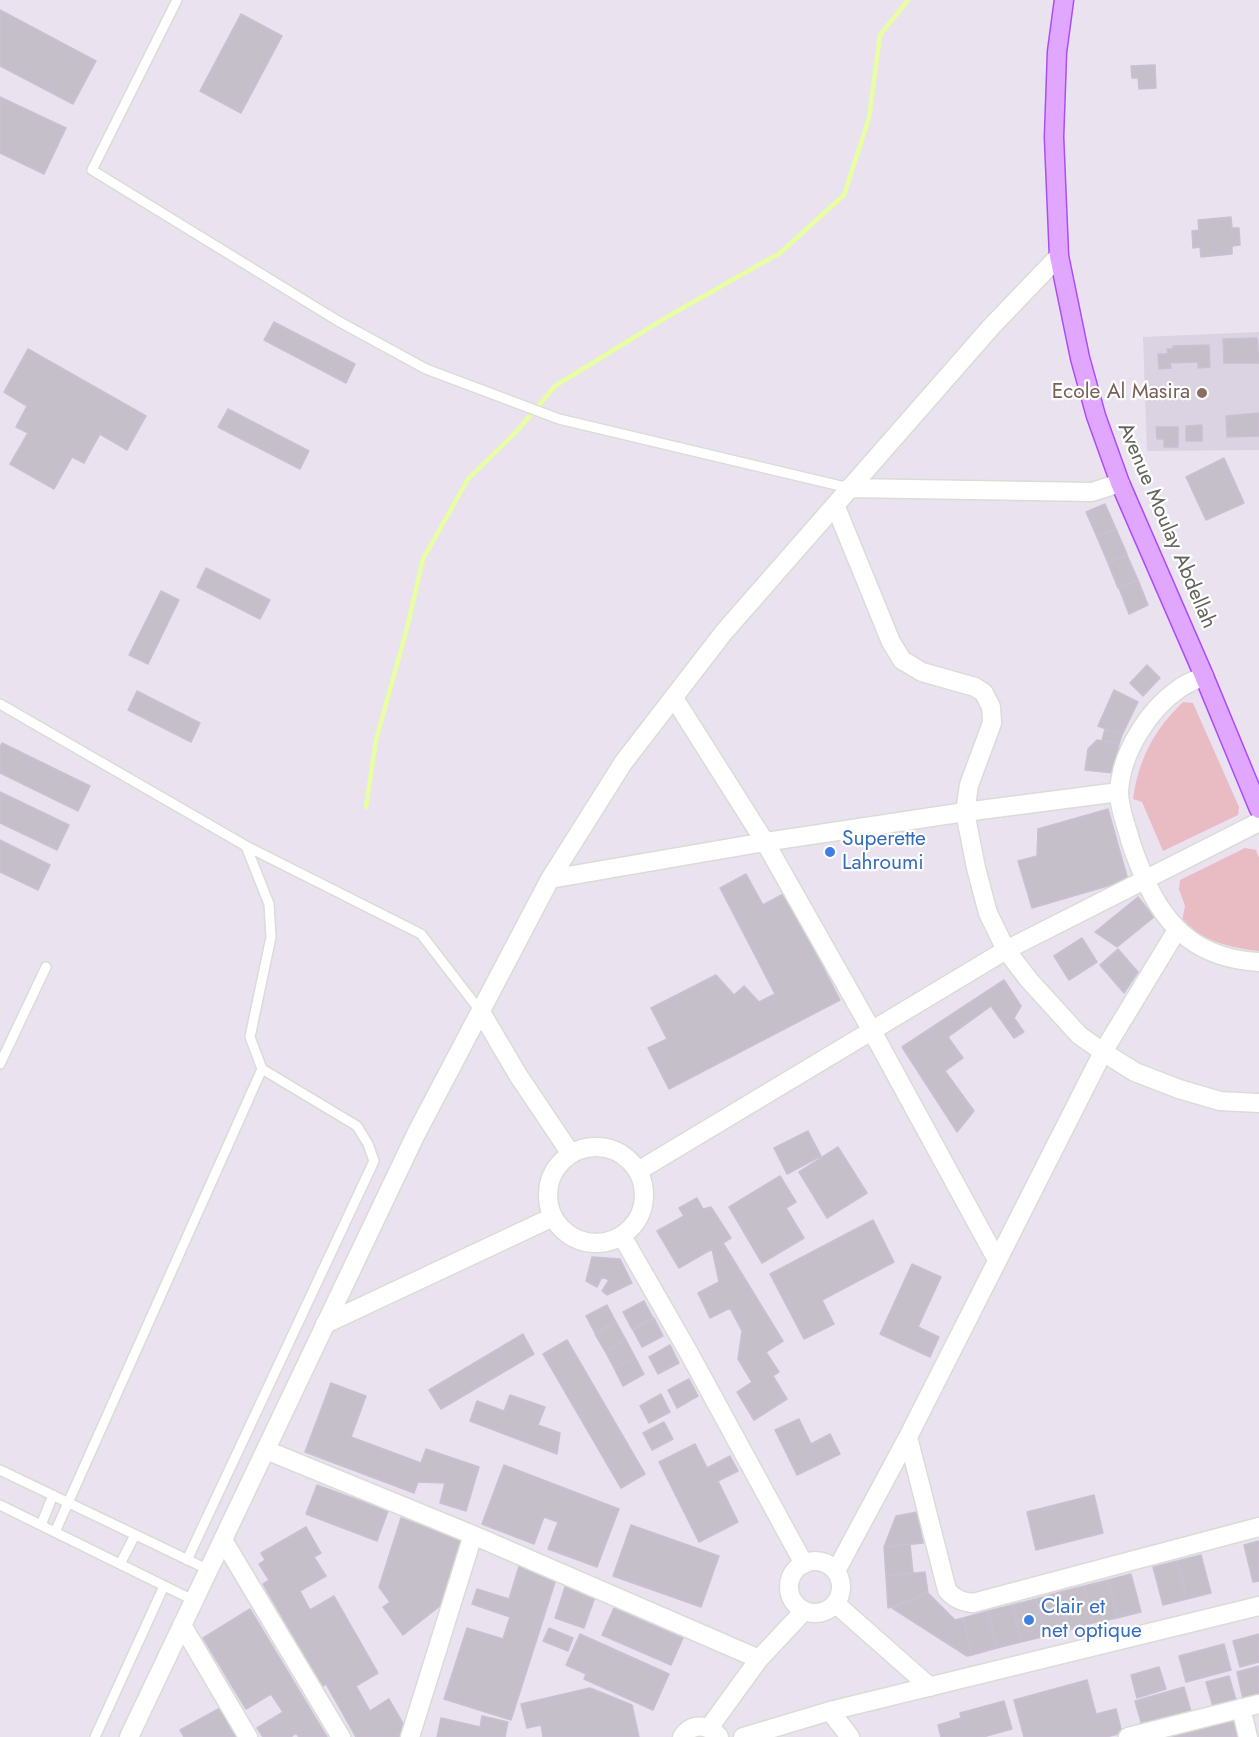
<!DOCTYPE html>
<html>
<head>
<meta charset="utf-8">
<style>
	body { margin:0 }
	canvas { display:block; background:#eae2ef }
</style>
</head>
<body>
<canvas width="1259" height="1737"></canvas>
<script>
const context = document.querySelector('canvas').getContext('2d');
context.lineJoin = 'round';
function fill(path, color) {
  context.fillStyle = color;
  context.fill(path, 'evenodd');
}
function trace(path, color, width, dash) {
  context.strokeStyle = color;
  context.lineWidth = width;
  context.lineCap = dash ? 'butt' : 'round';
  context.setLineDash(dash || []);
  context.stroke(path);
}
function label(font, color, halo, rows, align = 'center') {
  context.font = font + ' Jost,sans-serif';
  context.lineWidth = 4.5;
  context.setLineDash([]);
  context.textBaseline = 'middle';
  context.strokeStyle = halo;
  context.fillStyle = color;
  for (const [text, x, y, turn = 0] of rows) {
    context.save();
    context.translate(x, y);
    context.rotate((+turn || 0) * Math.PI / 180);
    context.textAlign = isNaN(turn) ? turn : align;
    if (halo) context.strokeText(text, 0, 0);
    context.fillText(text, 0, 0);
    context.restore();
  }
}
const education = new Path2D(`
	M1259 332V450L1147 451 1143 337Z`);
const green = new Path2D(`
	M1183 702 1193 703 1239 807 1238 815 1163 851 1142 802 1133 799C1139 759 1153 731 1183 702Z
	M1245 848 1256 850 1259 858V951C1231 948 1203 941 1182 921L1185 906 1179 889 1180 880Z`);
const stream = new Path2D(`
	M366 807 376 740 407 628 423 559 468 479 517 431 555 386 672 314 780 253 844 195 869 118 880 35 908 0`);
const building = new Path2D(`
	M0 10 96 61 73 104 0 66Z
	M241 14 282 36 241 113 200 91Z
	M1155 65 1156 88 1139 89 1138 78H1132L1131 66Z
	M0 97 66 128 44 174 0 153Z
	M1231 217 1232 228H1239L1240 245 1232 246V254L1201 257 1200 247 1193 248 1192 231 1199 230 1198 220Z
	M274 322 355 364 346 383 264 340Z
	M1257 338 1259 363H1224L1223 339Z
	M1209 345 1210 367 1198 368V362L1170 363 1171 368 1159 369 1158 354H1168L1167 349H1173V346Z
	M28 349 146 416 127 450 100 434 84 463 72 457 54 489 10 464 28 433 16 427 27 406 4 392Z
	M228 409 309 451 300 469 218 427Z
	M1259 413V436L1227 437 1226 416Z
	M1202 425V441H1186V426Z
	M1156 427H1178V447H1164V439H1157Z
	M1224 458 1244 503 1206 520 1186 477Z
	M1105 504 1116 529 1097 537 1086 512Z
	M1116 529 1127 554 1108 563 1097 537Z
	M1127 555 1138 580 1118 588 1108 563Z
	M206 568 270 600 260 619 197 587Z
	M1138 580 1148 605 1129 614 1119 588Z
	M161 591 179 600 148 664 129 655Z
	M1147 665 1160 678 1143 696 1130 683Z
	M1114 690 1138 702 1122 735 1098 726Z
	M137 691 200 723 191 742 128 710Z
	M1105 729 1122 735 1119 744 1102 740Z
	M1097 740 1119 744 1114 773 1085 770 1088 749Z
	M2 743 90 786 78 811 0 773V747Z
	M0 792 69 825 57 850 0 823Z
	M1108 809 1128 880 1032 908 1018 861 1037 856 1038 829Z
	M0 840 50 865 38 890 0 872Z
	M746 874 763 905 785 893 840 1000 669 1089 648 1048 667 1039 651 1008 716 975 734 995 744 986 759 1002 775 994 720 888Z
	M1138 897 1154 917 1117 947 1095 932Z
	M1082 938 1097 962 1069 980 1054 956Z
	M1118 949 1138 972 1124 993 1100 965Z
	M1004 980 1021 1006 1014 1018 1024 1032 1014 1038 991 1006 948 1037 963 1058 945 1071 974 1111 957 1132 902 1047Z
	M808 1131 821 1156 787 1174 774 1148Z
	M838 1147 867 1193 827 1218 799 1172Z
	M780 1176 796 1202 786 1208 804 1238 762 1263 729 1207Z
	M697 1198 703 1209 711 1207 731 1238 723 1243 783 1341 766 1352 779 1372 773 1376 787 1399 754 1420 737 1392 752 1382 738 1359 742 1331 730 1308 710 1318 698 1293 719 1282 712 1249 679 1268 657 1231 684 1216 679 1208Z
	M873 1220 894 1262 822 1300 834 1324 804 1339 770 1274Z
	M592 1257 620 1259 632 1283 607 1295 602 1291 609 1280 602 1277 597 1287 586 1281Z
	M912 1264 941 1277 918 1327 939 1337 930 1357 880 1334Z
	M644 1301 653 1318 632 1329 623 1312Z
	M607 1305 616 1322 595 1333 586 1316Z
	M654 1318 663 1336 642 1347 633 1330Z
	M616 1322 626 1340 605 1351 595 1334Z
	M523 1334 534 1354 441 1409 429 1390Z
	M567 1340 645 1474 621 1488 543 1354Z
	M626 1340 635 1357 614 1368 605 1351Z
	M670 1345 679 1363 658 1374 649 1357Z
	M635 1357 644 1374 623 1386 614 1368Z
	M689 1379 698 1396 677 1408 668 1390Z
	M331 1383 366 1396 351 1437 421 1463 426 1449 479 1467 466 1511 440 1503 445 1483 418 1482 414 1493 305 1452Z
	M661 1394 670 1412 649 1423 640 1406Z
	M510 1395 545 1407 538 1425 560 1433 557 1454 470 1421 477 1401 504 1411Z
	M799 1419 811 1444 830 1434 840 1454 797 1475 775 1430Z
	M664 1422 673 1439 652 1450 643 1433Z
	M695 1444 707 1468 730 1456 738 1471 718 1481 738 1522 699 1542 659 1462Z
	M504 1465 619 1509 597 1567 548 1549 558 1522 544 1517 534 1544 482 1524Z
	M317 1485 388 1511 377 1541 306 1514Z
	M1094 1495 1103 1533 1036 1550 1027 1512Z
	M917 1512 923 1543 884 1547 896 1516Z
	M401 1518 465 1539 445 1602 403 1635 383 1607 390 1602 379 1587Z
	M631 1525 719 1556 701 1607 613 1576Z
	M306 1527 321 1553 314 1557 326 1576 300 1591 310 1610 334 1596 378 1673 356 1686 370 1711 389 1699 404 1725 402 1737H356L326 1684 322 1687 263 1584 269 1580 259 1564 265 1560 261 1553Z
	M1259 1541V1581L1253 1582 1244 1545Z
	M910 1544 913 1573 886 1576 884 1547Z
	M1201 1555 1211 1593 1187 1599 1177 1561Z
	M1177 1561 1187 1599 1163 1605 1153 1567Z
	M520 1563 557 1576 511 1720 444 1699 467 1628 503 1639 510 1617 472 1604 477 1589 509 1599Z
	M925 1572 928 1593 888 1608 886 1576Z
	M1131 1574 1141 1612 1117 1618 1108 1580Z
	M1108 1580 1117 1618 1093 1623 1084 1586Z
	M566 1584 596 1594 584 1628 555 1618Z
	M1084 1586 1093 1623 1069 1630 1060 1592Z
	M1060 1592 1069 1630 1046 1636 1036 1599Z
	M928 1593 955 1620 963 1618 972 1655 967 1656 892 1608Z
	M1036 1599 1046 1636 1021 1642 1012 1605Z
	M1012 1605 1021 1642 997 1648 988 1611Z
	M614 1608 683 1638 671 1665 602 1635Z
	M250 1609 327 1737H299L296 1733 291 1737H263L257 1728 283 1712 271 1694 246 1709 203 1638Z
	M988 1611 997 1648 972 1655 963 1618Z
	M549 1628 573 1638 568 1651 543 1641Z
	M580 1634 669 1674 653 1710 584 1679 586 1674 566 1665Z
	M1259 1634V1662L1240 1667 1233 1641Z
	M1224 1644 1231 1670 1186 1682 1179 1656Z
	M1259 1666V1695L1243 1699 1237 1672Z
	M1159 1667 1166 1689 1137 1698 1131 1675Z
	M1229 1676 1236 1700 1213 1707 1206 1682Z
	M1087 1680 1096 1714 1116 1709 1122 1733 1106 1737H1024L1014 1700Z
	M1184 1687 1192 1715 1143 1729 1135 1701Z
	M590 1688 632 1705 639 1737H543L541 1725 527 1728 521 1704Z
	M1004 1701 1012 1729 983 1737H941L938 1725 961 1718 960 1713Z
	M222 1707 239 1737H184L180 1730Z
	M482 1716 508 1722 505 1737H437L441 1718 480 1727Z
	M1239 1716 1244 1737H1154Z`);
const lane = new Path2D(`
	M177 0 92 170 338 321 426 369 559 419 849 488
	M0 704 246 846 421 934 481 1012
	M0 1064 46 967
	M0 1470 209 1570
	M0 1505 195 1601
	M41 1525 53 1495
	M55 1532 262 1069 250 1037 271 937 269 904 246 846
	M187 1560 374 1161 368 1144 357 1126 262 1069
	M120 1564 135 1535
	M95 1737 164 1586`);
const street = new Path2D(`
	M849 488 1092 492 1120 483
	M835 505 891 642 902 660 922 672 975 687 984 693 991 707 992 723 969 785 965 812 976 868 988 913 1006 950 1029 980 1079 1035 1103 1052 1135 1072 1179 1089 1220 1101 1259 1103
	M1204 676C1196 680 1187 683 1180 688 1148 710 1121 753 1119 792 1119 807 1125 822 1129 836 1133 851 1139 865 1145 879 1167 931 1202 959 1259 962
	M674 698 765 842 872 1031 997 1260
	M550 879 765 842 965 812 1119 792
	M481 1012 518 1075 571 1154
	M548 1195a48 48 0 1 1 96 0a48 48 0 1 1-96 0Z
	M638 1171 1006 950 1259 822
	M622 1236 689 1353 804 1564
	M325 1324 553 1217
	M908 1437 947 1590C954 1599 962 1602 973 1603L1259 1527
	M266 1450 473 1535 410 1737
	M473 1535 759 1659
	M223 1540 341 1737
	M789 1587a26 26 0 1 1 52 0a26 26 0 1 1-52 0Z
	M836 1571 908 1437 1103 1052 1177 930
	M836 1604 930 1687
	M182 1625 248 1737
	M1241 1708 1248 1737
	M830 1711 850 1737
	M709 1728 759 1659 804 1611
	M129 1737 416 1134 550 879 623 763 724 632 991 327 1059 256
	M682 1737C692 1722 709 1724 719 1737
	M743 1737 830 1711 1259 1606
	M1128 1737 1259 1704`);
const primary = new Path2D(`
	M1064 0 1057 52 1054 137 1059 256 1080 358 1096 416 1120 483 1204 676 1259 809`);
const markers = [
	[1202,393,6,"#8d6e63"],
	[830,852,6,"#3f7fe0"],
	[1029,1620,6,"#3f7fe0"]
];
const educationNames = [
	["Ecole Al Masira",1190,393]
];
const streetNames = [
	["Avenue Moulay Abdellah",1166,526,67]
];
const shopNames = [
	["Superette",842,840],
	["Lahroumi",842,864],
	["Clair et",1041,1608],
	["net optique",1041,1632]
];
fill(education, '#dbd3e1');
fill(green, '#e9bcc4');
trace(stream, '#e7ffa2', 4.5);
fill(building, '#c4bfc9');
trace(building, '#cac0d4', 1.5);
trace(lane, '#d9ddd5', 12);
trace(street, '#d9ddd5', 21);
trace(primary, '#ab4dfd', 21);
trace(lane, '#fff', 9);
trace(street, '#fff', 18);
trace(primary, '#e1a7ff', 18);
for (const [x, y, r, color] of markers) {
  const dot = new Path2D();
  dot.arc(x, y, r, 0, 2 * Math.PI);
  context.fillStyle = color;
  context.fill(dot);
  trace(dot, '#fff', 2);
}
label('21px', '#785e54', '#fff', educationNames, 'right');
label('21px', '#61645a', '#fff', streetNames);
label('21px', '#366cbe', '#fff', shopNames, 'left');
</script>
</body>
</html>
